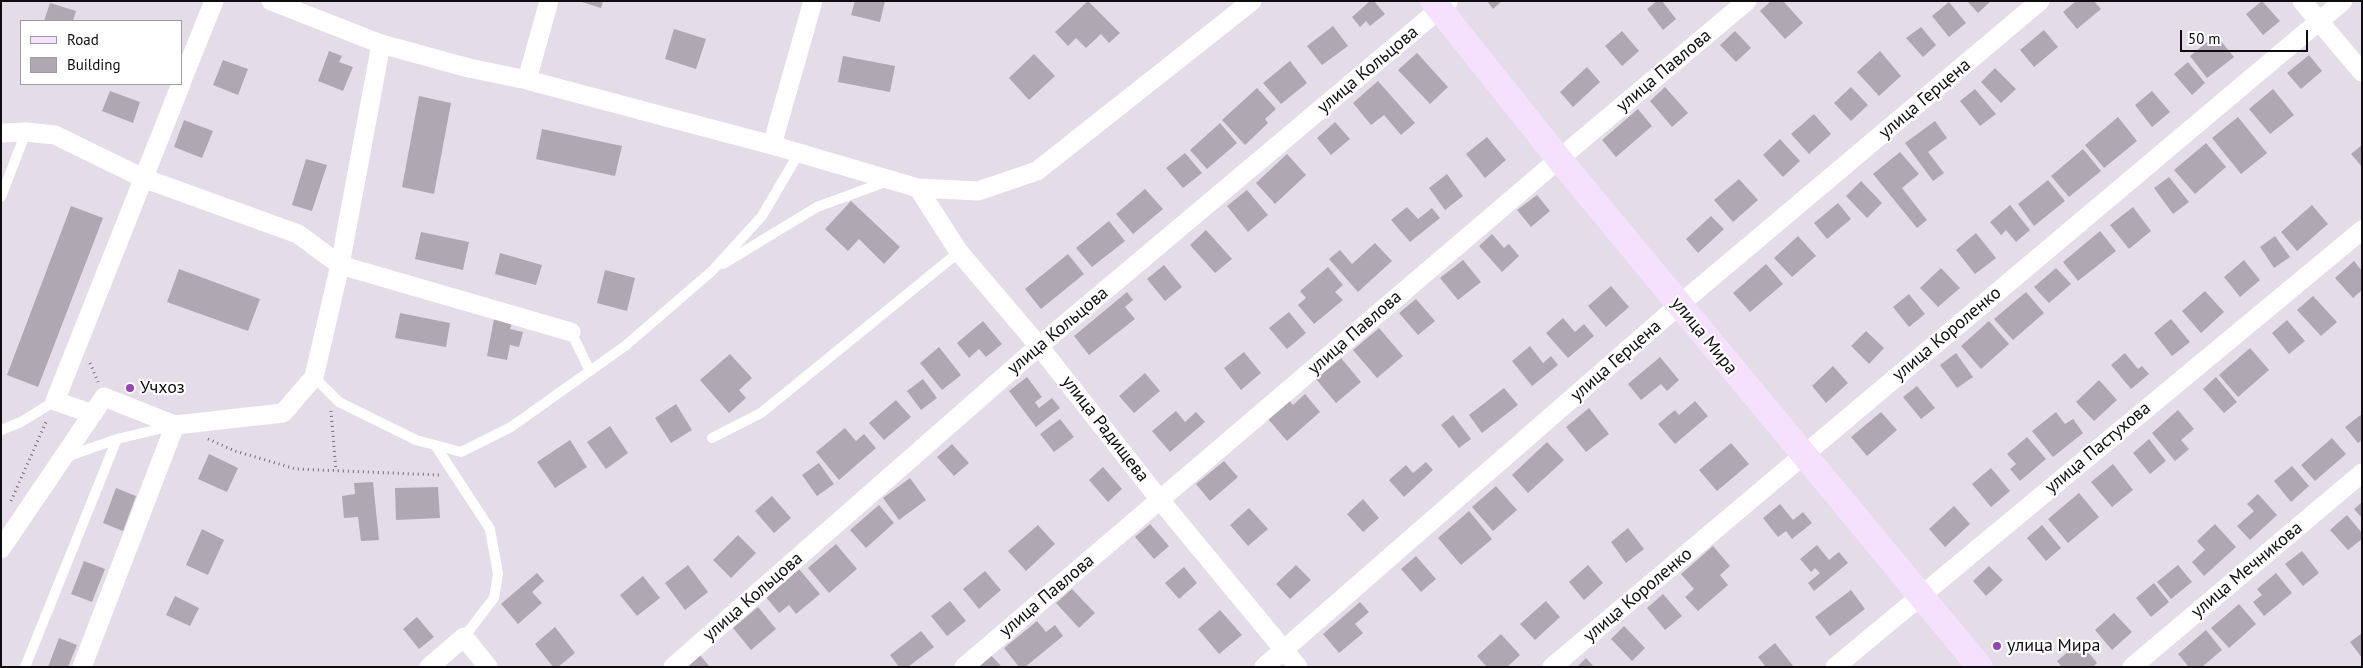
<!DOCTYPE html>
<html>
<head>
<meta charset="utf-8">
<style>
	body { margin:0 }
	#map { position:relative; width:2363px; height:668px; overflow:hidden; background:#e4dce8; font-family:"PT Sans",sans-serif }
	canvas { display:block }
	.frame { position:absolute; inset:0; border:2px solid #0f0c10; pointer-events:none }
	.legend { position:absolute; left:20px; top:20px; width:162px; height:65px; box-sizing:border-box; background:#fff; border:1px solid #9f9e9f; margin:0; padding:6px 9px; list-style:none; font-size:15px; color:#0f0c10 }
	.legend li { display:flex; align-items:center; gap:10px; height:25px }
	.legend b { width:25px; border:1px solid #9f9e9f }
	.scale { position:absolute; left:2180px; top:30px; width:128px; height:22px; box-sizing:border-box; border:2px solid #0f0c10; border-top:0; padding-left:6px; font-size:15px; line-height:18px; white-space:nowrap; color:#0f0c10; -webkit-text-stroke:4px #fff; paint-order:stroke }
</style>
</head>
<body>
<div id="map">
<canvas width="2363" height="668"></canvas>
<div class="frame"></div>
<ul class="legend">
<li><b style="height:6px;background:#f5e1fd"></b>Road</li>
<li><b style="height:14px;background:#afa8b3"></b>Building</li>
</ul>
<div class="scale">50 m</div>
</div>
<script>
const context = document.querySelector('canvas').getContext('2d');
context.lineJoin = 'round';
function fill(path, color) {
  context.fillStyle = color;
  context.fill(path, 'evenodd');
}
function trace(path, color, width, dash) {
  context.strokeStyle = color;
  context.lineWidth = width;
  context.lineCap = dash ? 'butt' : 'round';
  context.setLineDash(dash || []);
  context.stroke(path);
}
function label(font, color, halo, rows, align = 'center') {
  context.font = font + ' "PT Sans",sans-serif';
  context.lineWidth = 4.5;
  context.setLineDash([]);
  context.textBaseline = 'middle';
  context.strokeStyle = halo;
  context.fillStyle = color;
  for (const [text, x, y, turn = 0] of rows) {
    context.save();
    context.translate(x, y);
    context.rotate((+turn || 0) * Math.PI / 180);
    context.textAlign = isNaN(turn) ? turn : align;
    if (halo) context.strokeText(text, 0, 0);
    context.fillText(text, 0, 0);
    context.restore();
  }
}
const building = new Path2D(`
	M579 1H603L601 8Z
	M855 1H885L880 22 851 15Z
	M1088 1 1120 33 1109 43 1101 34 1086 48 1076 38 1068 46 1055 32Z
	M1370 1H1374L1385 14 1370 26 1366 21 1360 27 1352 17Z
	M1487 1H1502L1493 9Z
	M1657 1H1662L1676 19 1663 30 1647 9Z
	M1771 1H1783L1803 23 1785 39 1760 11Z
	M1967 1H1991L1978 13Z
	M2076 1H2094L2101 9 2077 29 2063 12Z
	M2262 1 2280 21 2263 35 2246 14Z
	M1949 2 1966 23 1949 37 1932 16Z
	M50 3 76 11 73 21H44Z
	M1333 26 1348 46 1322 65 1307 46Z
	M1921 27 1936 45 1923 57 1906 38Z
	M674 29 706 39 696 69 665 59Z
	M2044 30 2058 47 2034 67 2020 50Z
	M1622 31 1639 51 1622 66 1605 46Z
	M1735 31 1751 48 1736 62 1720 45Z
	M2216 35 2234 57 2207 78 2190 56Z
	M329 51 342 56 339 62 353 67 343 91 318 81Z
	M1880 51 1901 76 1879 96 1857 72Z
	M1417 53 1448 87 1430 104 1398 70Z
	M1034 54 1055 76 1029 100 1009 78Z
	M2309 55 2322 71 2301 89 2287 73Z
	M843 56 895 66 890 92 838 82Z
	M223 60 248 69 238 95 213 85Z
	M1290 61 1307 83 1281 104 1263 83Z
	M2188 62 2205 83 2192 95 2174 74Z
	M1587 67 1600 82 1573 107 1560 92Z
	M1995 68 2016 89 2001 103 1981 82Z
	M1378 81 1415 123 1401 135 1384 115 1371 125 1353 103Z
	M1665 87 1688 113 1672 127 1650 101Z
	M1851 87 1868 105 1851 121 1834 103Z
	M1257 88 1276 109 1265 119 1268 123 1245 145 1222 120Z
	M1975 89 1996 114 1980 126 1960 101Z
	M2273 89 2294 115 2270 134 2249 109Z
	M110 91 140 102 133 123 102 111Z
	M2152 91 2170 112 2152 127 2135 105Z
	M419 96 451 103 434 194 402 187Z
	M1638 109 1652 126 1616 157 1602 140Z
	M1814 114 1831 134 1809 154 1791 134Z
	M2118 117 2137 141 2104 168 2085 145Z
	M2238 117 2267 153 2241 174 2212 138Z
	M184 120 213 131 202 158 174 147Z
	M1935 121 1947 138 1928 152 1944 173 1933 181 1905 143Z
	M1335 122 1350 139 1331 155 1317 138Z
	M1220 123 1237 143 1207 169 1190 150Z
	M542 129 622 146 615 176 536 159Z
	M1487 137 1506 160 1485 178 1466 154Z
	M1780 139 1800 161 1783 177 1763 155Z
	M2206 143 2226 167 2195 194 2174 170Z
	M2362 145V167L2351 154Z
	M2083 149 2101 171 2069 197 2051 176Z
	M1900 152 1919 174 1902 188 1927 220 1917 228 1873 174Z
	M1185 153 1202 173 1183 188 1166 168Z
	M1287 154 1306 175 1275 204 1256 183Z
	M306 159 327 165 312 211 292 205Z
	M1447 174 1463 196 1445 210 1429 188Z
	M2169 177 2189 202 2173 214 2154 188Z
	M1739 179 1758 200 1733 222 1714 200Z
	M2048 180 2065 201 2034 226 2018 204Z
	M1861 181 1882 203 1867 218 1846 196Z
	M1145 189 1163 209 1133 234 1116 214Z
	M1247 190 1268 215 1248 232 1227 206Z
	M1537 195 1550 211 1531 227 1517 210Z
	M851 201 900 247 884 264 859 239 848 251 825 229Z
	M1838 203 1851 219 1827 239 1814 223Z
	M2010 205 2030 230 2016 242 2006 230 2001 235 1990 222Z
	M2312 205 2328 224 2297 251 2281 232Z
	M71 206 103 218 38 387 7 375Z
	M1407 207 1418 219 1432 208 1440 218 1410 242 1391 220Z
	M2133 207 2151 231 2129 249 2110 225Z
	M1711 216 1724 229 1698 253 1686 239Z
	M1109 221 1125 241 1092 267 1076 248Z
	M1206 230 1232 259 1215 273 1190 245Z
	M2100 231 2116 251 2078 281 2063 262Z
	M421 232 469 242 463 270 415 259Z
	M1976 233 1996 258 1975 274 1956 250Z
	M1492 234 1504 248 1509 244 1519 256 1502 272 1479 246Z
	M1798 236 1816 256 1792 277 1774 258Z
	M2275 236 2290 257 2274 268 2260 247Z
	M1375 243 1392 261 1358 292 1329 259 1340 250 1352 264Z
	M500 253 542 265 536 285 495 274Z
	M1068 254 1084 274 1041 309 1025 289Z
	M1463 260 1481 282 1458 300 1440 278Z
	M2244 260 2260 280 2240 297 2224 277Z
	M2354 261 2362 271V290L2353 298 2335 278Z
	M1766 264 1783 284 1750 312 1733 293Z
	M1164 265 1182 287 1165 301 1147 279Z
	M1328 267 1343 285 1335 292 1343 300 1314 324 1298 305 1306 298 1300 291Z
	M1941 268 1960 288 1938 307 1920 288Z
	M2056 268 2071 284 2049 303 2034 287Z
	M179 269 260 299 248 331 167 302Z
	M605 270 635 278 627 311 597 303Z
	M1611 286 1629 307 1606 327 1588 306Z
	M2205 291 2224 312 2201 333 2182 311Z
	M1127 292 1133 300 1125 307 1135 319 1089 355 1074 336Z
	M2026 292 2044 313 2013 340 1994 319Z
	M1909 294 1925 314 1909 327 1893 307Z
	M2313 296 2337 322 2321 336 2297 310Z
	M1416 299 1435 321 1418 335 1399 313Z
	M1289 312 1306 333 1287 349 1269 328Z
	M400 313 450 323 446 347 395 338Z
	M1563 318 1575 332 1584 324 1594 336 1568 358 1546 333Z
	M494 319 512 323 510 329 523 332 519 347 510 345 507 360 487 356Z
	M2171 319 2190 342 2172 356 2154 333Z
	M2287 320 2305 341 2289 354 2272 333Z
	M983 321 1002 344 986 357 979 349 969 358 957 343Z
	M1989 321 2009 344 1981 369 1961 346Z
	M1379 328 1403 356 1377 378 1353 350Z
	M1866 331 1884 348 1869 364 1851 346Z
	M1530 346 1543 363 1551 356 1558 365 1532 386 1512 361Z
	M939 347 961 375 942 390 920 363Z
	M2250 348 2269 370 2238 397 2219 375Z
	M1244 352 1261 373 1241 390 1224 368Z
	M1956 353 1973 377 1957 388 1940 365Z
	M2125 353 2138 369 2142 366 2149 374 2131 389 2111 365Z
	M730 354 752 378 739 390 746 398 729 413 700 380Z
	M1660 357 1679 380 1667 391 1661 384 1641 400 1628 384Z
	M1341 358 1361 382 1336 403 1316 379Z
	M1833 366 1848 383 1826 403 1812 386Z
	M1145 373 1160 391 1134 413 1119 396Z
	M1027 377 1042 397 1035 402 1039 408 1052 398 1060 408 1036 427 1009 391Z
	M2216 377 2237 402 2224 413 2203 389Z
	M923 379 937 398 921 410 907 391Z
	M2099 380 2117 400 2094 421 2076 402Z
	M1917 386 1935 408 1921 419 1903 397Z
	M1504 388 1518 405 1482 433 1469 415Z
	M1305 394 1320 412 1287 441 1268 419 1289 400 1293 405Z
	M896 400 911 417 884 440 869 423Z
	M1695 401 1708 416 1675 444 1658 424 1675 410 1679 415Z
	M676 404 692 430 671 443 655 418Z
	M1589 408 1609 434 1586 452 1566 427Z
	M2178 410 2194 429 2181 440 2189 449 2175 461 2152 433Z
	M1176 411 1185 422 1196 412 1205 422 1170 452 1152 431Z
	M1881 412 1897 430 1867 456 1851 437Z
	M2056 412 2065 424 2073 419 2083 433 2053 457 2032 431Z
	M2362 414V440L2358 443 2345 427Z
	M1453 415 1471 439 1459 448 1441 425Z
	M1060 419 1074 437 1054 452 1040 434Z
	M610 426 628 453 606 469 587 442Z
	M845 428 856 441 864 434 876 448 839 480 816 452Z
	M2027 437 2046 459 2020 481 2010 469 2016 464 2007 454Z
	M2332 438 2346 454 2315 481 2301 465Z
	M2149 439 2166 461 2150 474 2133 453Z
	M570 440 587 467 555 488 537 462Z
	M1547 442 1564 460 1528 493 1512 475Z
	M1731 443 1749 464 1717 491 1699 470Z
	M952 444 969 463 954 476 937 457Z
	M209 454 238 468 227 492 198 479Z
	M1224 461 1238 477 1210 501 1196 484Z
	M1426 462 1433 470 1404 497 1389 480 1406 465 1413 473Z
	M819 463 834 484 817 496 802 475Z
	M2113 464 2133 490 2112 507 2091 482Z
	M2292 466 2309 486 2291 502 2274 481Z
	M1103 467 1122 489 1108 502 1089 480Z
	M1991 468 2010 491 1991 507 1972 484Z
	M910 478 926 500 899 520 883 498Z
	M373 482 379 540 361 541 358 517 344 518 342 496 355 494 354 483Z
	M1496 486 1517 510 1493 531 1472 507Z
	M438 487 440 518 396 520 395 488Z
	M116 488 136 496 123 531 103 523Z
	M2079 493 2099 517 2068 543 2048 519Z
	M2258 494 2277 515 2250 540 2237 526 2254 511 2247 504Z
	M772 496 791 518 774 533 755 511Z
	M1363 499 1379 518 1363 532 1347 514Z
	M2362 502V518L2354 509Z
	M1780 504 1793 520 1803 512 1812 523 1792 539 1786 531 1778 537 1763 518Z
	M879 505 894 523 866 548 850 530Z
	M1954 506 1970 524 1945 547 1929 529Z
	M1249 508 1268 529 1248 546 1230 525Z
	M1469 511 1492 539 1461 565 1438 538Z
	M2347 515 2362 533V539L2348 550 2330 530Z
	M1150 524 1169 546 1154 559 1135 537Z
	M2215 524 2236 547 2204 576 2192 562 2205 550 2197 541Z
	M1038 525 1055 544 1026 571 1008 551Z
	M2042 525 2061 548 2046 561 2027 538Z
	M1628 528 1644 549 1626 563 1611 542Z
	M202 529 224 540 208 575 186 565Z
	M738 535 756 553 731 578 713 560Z
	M836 544 857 569 829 593 808 568Z
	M1817 545 1829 560 1839 552 1848 563 1814 591 1808 583 1820 573 1815 568 1811 572 1800 559Z
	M1713 546 1730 566 1720 575 1728 585 1698 611 1685 597 1694 589 1681 574Z
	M2302 551 2319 573 2303 586 2285 564Z
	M1416 556 1436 579 1421 592 1401 569Z
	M84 561 105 569 92 602 71 594Z
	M688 565 708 592 685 610 665 583Z
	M1296 565 1311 580 1290 599 1276 584Z
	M1588 565 1603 583 1584 600 1569 582Z
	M2178 565 2192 582 2171 599 2157 582Z
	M1989 566 2003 580 1986 596 1973 581Z
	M1184 567 1197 583 1179 599 1165 583Z
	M799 569 820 594 796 614 789 605 779 613 766 597Z
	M985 571 1001 590 979 609 963 589Z
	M537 573 544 581 532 592 542 603 518 624 501 604Z
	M2276 573 2292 593 2264 616 2253 602 2262 595 2257 589Z
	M643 576 660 598 637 616 620 595Z
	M2154 583 2169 602 2151 617 2136 598Z
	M1072 589 1095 613 1079 628 1056 603Z
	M1851 590 1865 609 1830 636 1815 617Z
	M1663 594 1682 616 1665 630 1647 608Z
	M175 596 199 608 190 626 166 615Z
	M950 601 966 621 947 636 931 616Z
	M1546 601 1560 617 1535 640 1520 624Z
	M1360 602 1369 612 1355 624 1363 633 1339 653 1323 634Z
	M2239 604 2256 624 2229 648 2211 628Z
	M758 607 776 629 751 650 733 628Z
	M1220 610 1242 635 1219 654 1198 629Z
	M2114 613 2132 632 2112 650 2095 630Z
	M417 617 434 637 419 649 403 629Z
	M1037 621 1046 632 1055 625 1063 636 1025 667H1019L1004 648Z
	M1624 626 1645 648 1632 661 1611 639Z
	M555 627 575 653 558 667H553L535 644Z
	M2206 630 2222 650 2202 667H2189L2178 654Z
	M921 631 934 647 908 667H899L890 655Z
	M2362 633V658L2350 642Z
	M1501 634 1520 655 1507 667H1487L1477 656Z
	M59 638 77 645 68 667H48Z
	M2080 642 2097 663 2093 667H2062L2057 661Z
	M1775 643 1794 667H1766L1758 657Z
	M698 653 710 667H682Z
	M990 654 1002 667H976Z
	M1586 658 1594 667H1577Z`);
const path = new Path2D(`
	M90 363 98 382
	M331 411 336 471
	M208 439 235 451 296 469 439 475
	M11 501 46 422`);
const lane = new Path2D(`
	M1 197 26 132
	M723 264 817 207 888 181
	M571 332 590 371
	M314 377 339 402 416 440 461 452 511 427 625 346 712 271 762 216 799 153
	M1 430 21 422 55 401
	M712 438 761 413 959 252
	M435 445 490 529 498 574 494 598 464 637
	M66 457 117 439 172 426
	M25 667 117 439`);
const street = new Path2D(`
	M271 1 381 44 469 68 527 80 772 145 918 188 978 191 1037 171 1252 1
	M2302 1 2362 72
	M527 80 549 1
	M181 83 214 1
	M1 133 26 132 55 135 143 178 298 234 340 265 571 332
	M772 145 813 1
	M918 188 959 252 1039 346 1160 500 1298 667
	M93 414 55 401 181 84
	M1 549 104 397 175 425 283 413 314 377 340 265 381 44
	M82 667 175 425
	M429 667 464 637 488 667
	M673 667 1039 346 1448 2
	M964 667 1559 159 1747 1
	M1264 667 1679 305 2040 1
	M1552 667 2343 1
	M1835 667 2362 230
	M2132 667 2362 473`);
const secondary = new Path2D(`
	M1433 1 1559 159 1980 667`);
const markers = [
	[130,388,5,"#9645b4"],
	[1997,646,5,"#9645b4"]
];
const streetNames = [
	["улица Кольцова",1368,70,-40],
	["улица Павлова",1664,71,-40],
	["улица Герцена",1925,99,-40],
	["улица Кольцова",1058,331,-40],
	["улица Павлова",1355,333,-41],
	["улица Короленко",1947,334,-40],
	["улица Мира",1704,336,51],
	["улица Герцена",1616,361,-41],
	["улица Радищева",1105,429,52],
	["улица Пастухова",2098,448,-40],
	["улица Мечникова",2247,570,-40],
	["улица Короленко",1638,595,-40],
	["улица Павлова",1047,596,-40],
	["улица Кольцова",753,597,-41]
];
const poiNames = [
	["Учхоз",140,388],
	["улица Мира",2007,646]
];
fill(building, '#afa8b3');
trace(path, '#726d75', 3, [1, 4]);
trace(lane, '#fff', 10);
trace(street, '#fff', 19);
trace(secondary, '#f5e1fd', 26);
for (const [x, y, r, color] of markers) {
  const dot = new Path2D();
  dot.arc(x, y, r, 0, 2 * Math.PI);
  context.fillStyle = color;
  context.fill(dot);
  trace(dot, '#fff', 2);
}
label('18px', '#0f0c10', '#fff', streetNames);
label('18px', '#0f0c10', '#fff', poiNames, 'left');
</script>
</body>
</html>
